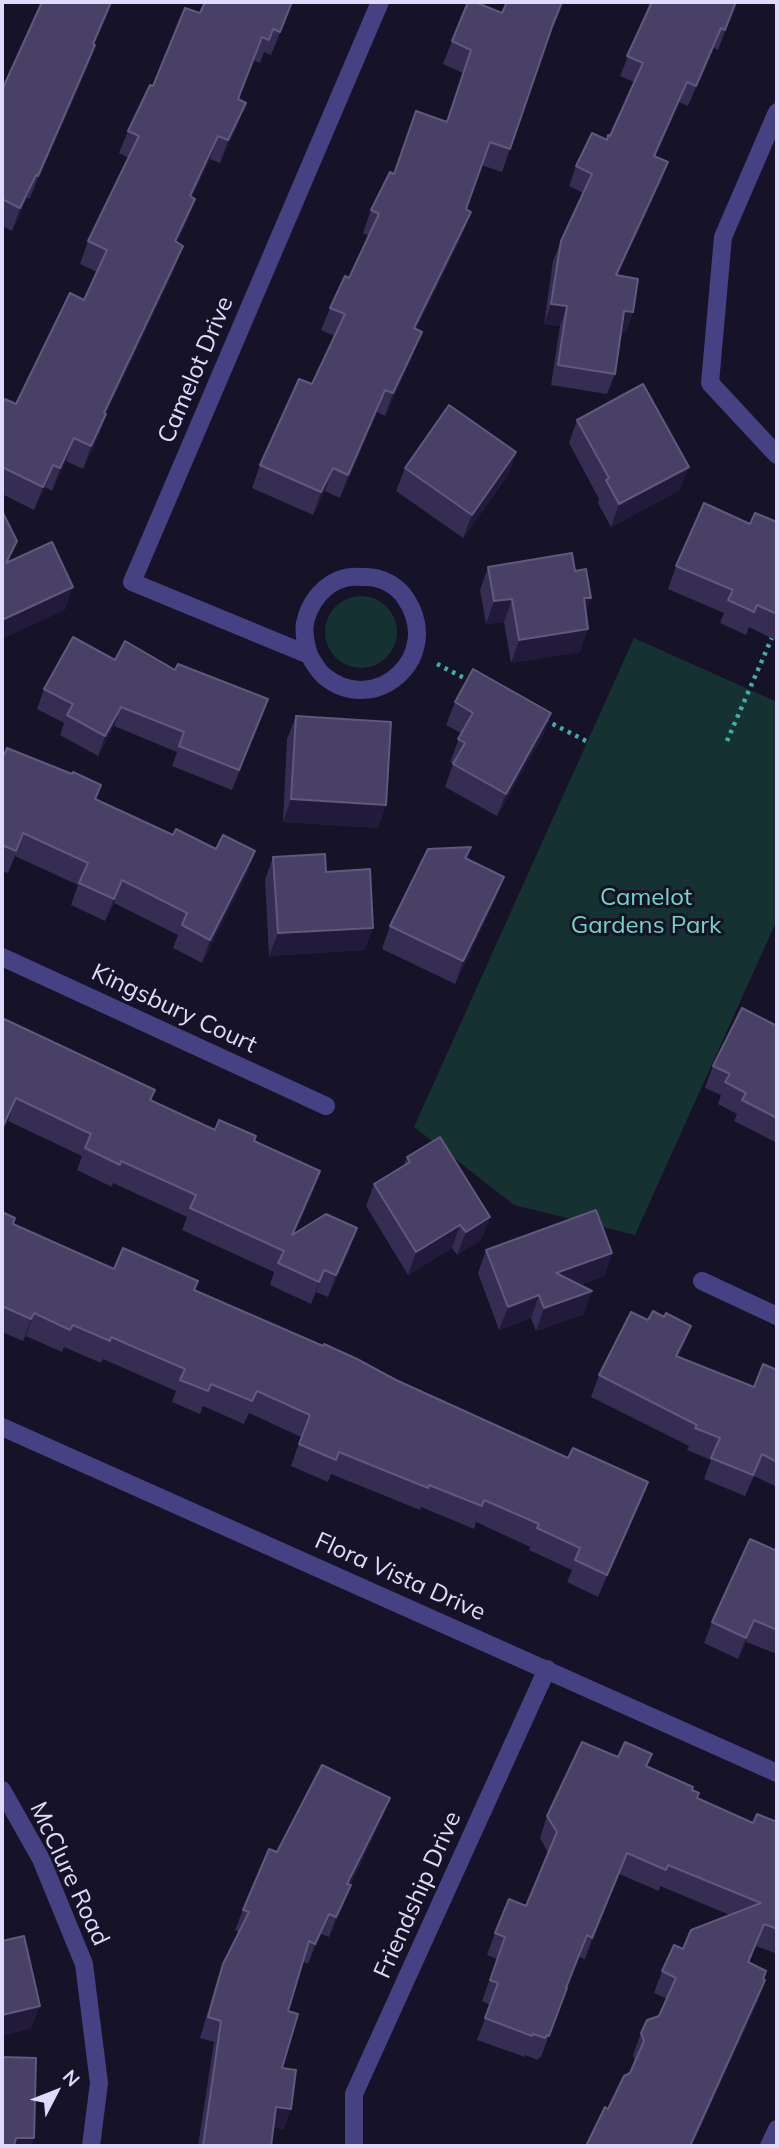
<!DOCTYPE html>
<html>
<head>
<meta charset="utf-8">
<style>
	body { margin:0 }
	#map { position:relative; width:779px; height:2148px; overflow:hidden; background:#161227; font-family:Mulish,sans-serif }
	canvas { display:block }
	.frame { position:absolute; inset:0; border:4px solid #e0dbfc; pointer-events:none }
	.north { position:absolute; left:21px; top:2057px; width:70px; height:70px; -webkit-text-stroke:5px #161227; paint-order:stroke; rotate:48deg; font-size:19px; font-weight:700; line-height:28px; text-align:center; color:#e0dbfc }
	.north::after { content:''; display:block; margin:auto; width:24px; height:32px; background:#e0dbfc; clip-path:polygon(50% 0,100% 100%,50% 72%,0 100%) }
</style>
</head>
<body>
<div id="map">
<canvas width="779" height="2148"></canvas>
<div class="frame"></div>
<div class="north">N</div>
</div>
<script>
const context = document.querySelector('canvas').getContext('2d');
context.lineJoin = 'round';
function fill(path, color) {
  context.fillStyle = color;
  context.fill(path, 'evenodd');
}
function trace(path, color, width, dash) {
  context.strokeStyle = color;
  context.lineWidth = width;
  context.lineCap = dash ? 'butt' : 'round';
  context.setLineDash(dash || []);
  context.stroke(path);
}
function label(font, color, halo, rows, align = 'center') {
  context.font = font + ' Mulish,sans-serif';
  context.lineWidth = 6;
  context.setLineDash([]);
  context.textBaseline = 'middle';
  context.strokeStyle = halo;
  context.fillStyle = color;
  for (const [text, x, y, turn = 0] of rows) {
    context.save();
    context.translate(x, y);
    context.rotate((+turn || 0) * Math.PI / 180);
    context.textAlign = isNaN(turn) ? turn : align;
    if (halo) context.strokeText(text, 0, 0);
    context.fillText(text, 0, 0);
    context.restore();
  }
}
const green = new Path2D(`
	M325 632a36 36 0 1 1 72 0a36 36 0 1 1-72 0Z
	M634 638 777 702V920L635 1235 514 1205 414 1127Z`);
const path = new Path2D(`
	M437 664 472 682
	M545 720 590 743
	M727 741 777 626`);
const street = new Path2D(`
	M777 112 723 237 710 383 777 455
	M309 655C306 645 303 634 305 623 309 603 324 583 345 578 351 576 360 577 366 577 382 577 398 586 406 599 444 657 375 718 324 676 318 671 313 662 309 655L132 582 380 2
	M2 957 326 1106
	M702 1281 777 1316
	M2 1427 777 1773
	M2 1790 41 1859 84 1964 99 2083 91 2146
	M354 2146V2094L547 1669
	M769 2146 777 2129`);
const wall = new Path2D(`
	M36 2H113L94 44 95 45 87 68 30 198H27L12 231 2 226V90L38 10 40 4Z
	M293 2 271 55 264 52 260 63 254 60 238 100 237 126 220 163 210 159 192 197 187 222 177 242 175 268 106 414 98 437 83 469 66 461 52 491 45 487 34 510 2 494V405L16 404 84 300 97 272 80 264 88 241 129 158 119 153 128 131 153 86 200 13Z
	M507 2H564L548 39 502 172 481 165 466 209 471 212 462 235 416 329 422 332 413 355 385 416 377 412 340 498 325 491 313 515 252 488 260 465 312 384 335 336 321 330 330 308 349 278 369 236 363 233 371 210 394 174 446 122 463 73 443 64 452 41 502 13Z
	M650 2H736L718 50 714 48 688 106 679 102 655 157 661 182 617 276 633 312 626 332H621L615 374 607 394 551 385 560 326 544 324 553 261 561 241 583 193 569 186 576 166 610 136 634 82 620 76Z
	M577 420 680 490 611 527 598 503 599 499 569 443Z
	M516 452 508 475 463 538 396 491 405 468Z
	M777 522V641L749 627 746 635 720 623 724 613 668 589 676 566 750 524Z
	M488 567 575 571 591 598 586 611 580 652 511 663 504 622 486 624 480 590Z
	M115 660 260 719 232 790 172 766 177 752 114 726 98 756 60 735 64 723 37 709 44 689Z
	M455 702 551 713 543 735 497 816 445 787 453 764 450 762 461 733 446 725Z
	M296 716 386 805 378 828 283 822 287 739Z
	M2 754 101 785 96 799 173 835 216 849 255 851 247 874 202 963 173 948 178 935 114 903 105 921 71 905 78 885 15 856 8 873 2 871Z
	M471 847 467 859 504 877 495 900 455 984 382 949 390 926Z
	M273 857 326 872 365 950 269 956 265 880Z
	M2 1018 151 1100 215 1130 254 1141 320 1171 312 1194 294 1233 349 1251 328 1297 316 1292 311 1304 270 1285 274 1272 182 1230 187 1217 113 1183 112 1187 77 1170 82 1156 8 1121 2 1133Z
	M777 1022V1143L734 1121 737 1114 718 1104 721 1095 705 1088 713 1066 775 1025Z
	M407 1157 490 1217 481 1240 457 1255 452 1248 408 1275 366 1206 374 1184 404 1165Z
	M2 1212 13 1224 114 1269 198 1281 194 1291 568 1458 648 1482 640 1504 598 1597 567 1582 572 1570 529 1550 530 1547 476 1522 474 1529 421 1507 420 1510 331 1474 328 1482 291 1466 301 1437 249 1413 244 1424 203 1406 200 1414 172 1402 176 1391 103 1359 101 1363 64 1347 62 1352 26 1336 23 1341 2 1332Z
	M486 1250 612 1253 604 1276 579 1285 584 1314 536 1331 531 1318 499 1330 478 1273Z
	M664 1317 691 1326 678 1357 754 1387 777 1370V1487L754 1476 745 1496 704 1479 711 1460 687 1450 689 1446 591 1397 599 1375 648 1320Z
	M777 1551V1654L746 1642 738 1659 704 1643 712 1622Z
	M618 1757 647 1767 692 1790 698 1798 753 1823 777 1822V1948L775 1953 756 1946 749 1963 763 1979 765 1980 758 2002 608 2109 630 2073 635 2061 633 2055 641 2033 659 2016 667 1999 654 1993 662 1971 683 1949 730 1915 660 1886 659 1891 619 1874 585 1959 579 1957 566 1988 541 2057H539L538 2060 525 2055V2057L477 2040 490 2005 482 2001 497 1959 487 1955 495 1933 526 1906 548 1853 540 1838 547 1816Z
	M390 1798 382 1818 350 1885H351L343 1905 329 1937 321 1934 308 1964 303 1962 288 2011 282 2068 284 2129 273 2127 271 2146H198L214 2042 200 2038 216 1984 223 1964 239 1932 235 1930 243 1910 277 1852Z`);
const shadedWall = new Path2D(`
	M111 2H113L84 67 93 44Z
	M292 2H293L271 55 280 32Z
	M562 2H564L545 46 553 24Z
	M721 28 714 48 688 106 696 86Z
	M95 45 87 68 30 198 38 176Z
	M687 82 679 102 646 176 654 156Z
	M246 103 237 126 220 163 228 140Z
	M218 136 210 159 181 219 190 196Z
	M668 162 661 182 608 295 616 275Z
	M36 175 27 198 12 231 20 208Z
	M195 199 187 222 166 264 175 241Z
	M471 212 462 235 405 351 414 328Z
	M183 246 175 268 96 436 104 413Z
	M551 304 567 306 560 326 544 324Z
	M624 311 633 312 626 332 617 331Z
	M422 332 413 355 385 416 393 393Z
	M385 390 377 412 340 498 348 475Z
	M106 414 98 437 83 469 91 446Z
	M74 438 66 461 52 491 60 468Z
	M516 452 508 475 463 538 472 515Z
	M53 465 45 487 34 510 43 487Z
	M689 467 680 490 611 527 619 504Z
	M333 468 325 491 313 515 321 492Z
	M73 587 65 610 2 639V620Z
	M584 598H591L582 620Z
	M512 599 504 622 486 624 494 601Z
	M588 629 580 652 511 663 519 640Z
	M121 707 114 726 98 756 105 736Z
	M551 713 543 735 497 816 506 794Z
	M291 799 386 805 378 828 283 822Z
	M255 851 247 874 202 963 210 940Z
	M504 877 495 900 455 984 463 961Z
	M122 880 114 903 105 921 114 899Z
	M373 928 365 950 269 956 278 933Z
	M16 1098 8 1121 2 1133 3 1126Z
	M320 1171 312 1194 284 1257 292 1235Z
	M490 1217 481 1240 457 1255 466 1232Z
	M460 1225 452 1248 408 1275 416 1252Z
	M357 1228 349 1251 328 1297 336 1275Z
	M612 1253 604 1276 547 1296 556 1273Z
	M324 1270 316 1292 311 1304 319 1282Z
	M592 1291 584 1314 536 1331 544 1308Z
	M539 1295 531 1318 499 1330 508 1307Z
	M34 1313 26 1336 23 1341 31 1319Z
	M691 1326 683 1348 668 1377 676 1356Z
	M648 1482 640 1504 598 1597 607 1575Z
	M754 1620 746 1642 738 1659 746 1638Z
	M390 1798 382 1818 340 1904 347 1884Z
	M627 1853 619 1874 585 1959 592 1938Z
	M351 1885 343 1905 329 1937 336 1917Z
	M329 1914 321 1934 308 1964 315 1944Z
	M587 1935 579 1957 558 2009 566 1988Z
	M765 1980 758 2002 692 2146H690Z
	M40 2006 31 2029 2 2036V2015Z
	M276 2107 291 2109 284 2129 269 2127Z
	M16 2138H34L31 2146H13Z`);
const building = new Path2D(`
	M42 2H111L93 44 95 45 38 176 36 175 20 208 2 199V90Z
	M205 2H292L280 32 273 29 269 40 262 37 238 99 246 103 228 140 218 136 190 196 195 199 175 241 183 246 104 413 106 414 91 446 74 438 60 468 53 465 43 487 2 467V405L5 399 16 404 70 293 84 300 107 250 88 241 139 136 128 131 150 85 153 86 185 8 200 13Z
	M468 2H475L502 13 507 2H562L553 24 510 149 490 142 466 209 471 212 414 328 422 332 393 393 385 390 348 475 333 468 321 492 260 465 299 379 312 384 345 314 330 308 345 276 349 278 379 214 371 210 390 172 394 174 416 111 447 122 471 50 452 41Z
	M652 2H736L725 30 721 28 696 86 687 82 654 156 668 162 616 275 638 279 633 312 624 311 615 374 558 365 567 306 551 304 561 241 592 174 576 166 592 133 607 140 608 135 610 136 643 63 627 56Z
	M643 384 689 467 619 504 606 480 609 478 577 420Z
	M449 405 516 452 472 515 405 468Z
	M704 503 750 524 755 513 777 522V614L757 605 754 612 728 600 733 590 676 566Z
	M2 513H3L17 541 6 563 52 542 73 587 2 620Z
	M572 553 575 571 586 569 591 598H584L588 629 519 640 512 599 494 601 488 567Z
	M73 637 115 660 125 641 175 670 178 664 268 699 239 770 179 746 184 732 121 707 105 736 67 715 73 704 44 689Z
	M473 669 551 713 506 794 453 764 465 743 458 739 473 713 455 702Z
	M296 716 391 722 386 805 291 799Z
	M7 748 72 774 73 772 101 785 95 799 173 835 176 829 216 849 223 835 255 851 210 940 182 925 187 913 122 880 114 899 79 883 88 863 23 833 16 851 2 845V754L4 755Z
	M471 847 465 858 504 877 463 961 390 926 428 849Z
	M325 854 326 872 370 869 373 928 278 933 273 857Z
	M742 1008 775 1025 777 1022V1118L742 1100 746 1093 725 1082 730 1074 713 1066Z
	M2 1018 155 1090 150 1100 215 1130 219 1120 256 1136 254 1141 320 1171 292 1235 326 1214 357 1228 336 1275 324 1270 319 1282 278 1263 284 1251 190 1208 196 1195 121 1161 120 1165 85 1148 91 1134 16 1098 3 1126H2Z
	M440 1137 490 1217 466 1232 460 1225 416 1252 374 1184 410 1162 407 1157Z
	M596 1210 612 1253 556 1273 592 1291 544 1308 539 1295 508 1307 486 1250Z
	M2 1212 15 1218 13 1224 114 1269 123 1248 198 1281 194 1290 323 1346 324 1344 357 1359 396 1380 568 1458 573 1448 648 1482 607 1575 575 1560 580 1548 537 1528 539 1524 484 1500 482 1506 429 1485 428 1488 339 1452 336 1460 299 1444 310 1415 257 1391 252 1401 211 1384 208 1391 180 1380 185 1369 111 1337 110 1341 73 1325 70 1330 34 1313 31 1319 2 1306Z
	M653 1311 664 1317 666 1313 691 1326 676 1356 754 1387 763 1364 777 1370V1462L762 1454 753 1475 711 1458 720 1438 695 1428 697 1425 599 1375 631 1312 648 1320Z
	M750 1539 777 1551V1630L754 1620 746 1638 712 1622Z
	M582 1742 618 1757 625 1742 652 1754 646 1766 693 1787 692 1790 699 1793 697 1798 753 1823 757 1814 777 1822V1929L764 1924 748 1962 766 1971 763 1979 765 1980 690 2146H586L605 2107 608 2109 624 2076 630 2073 644 2041 641 2033 647 2020 659 2016 676 1978 662 1971 674 1945 683 1949 691 1930 761 1903 668 1865 666 1870 627 1853 592 1938 587 1935 566 1988H567L549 2036 547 2035 545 2038 533 2034 532 2036 485 2018 498 1983 490 1980 505 1937 495 1933 509 1899 526 1906 557 1832 547 1816Z
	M322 1765 390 1798 347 1884 351 1885 336 1917 329 1914 315 1944 309 1941 288 2011 298 2014 282 2068 296 2070 291 2109 276 2107 271 2146H203L221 2021 208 2017 223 1964 249 1912 243 1910 269 1849 277 1852Z
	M24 1936 40 2006 2 2015V1941Z
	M2 2057 36 2058 34 2138H16L14 2146H2Z`);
const streetNames = [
	["Camelot Drive",196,370,-67],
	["Kingsbury Court",174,1009,25],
	["Flora Vista Drive",400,1577,24],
	["McClure Road",69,1874,65],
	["Friendship Drive",418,1895,-66]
];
const parkNames = [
	["Camelot",646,898],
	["Gardens Park",646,926]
];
fill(green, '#163131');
trace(path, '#3bb0ad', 4.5, [3.5, 5]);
trace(street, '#464182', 18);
fill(wall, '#362d53');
fill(shadedWall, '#211a3a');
fill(building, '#484065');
trace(building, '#60587d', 2);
label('24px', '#e0dbfc', '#161227', streetNames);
label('24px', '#6dd7c0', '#161227', parkNames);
</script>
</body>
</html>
